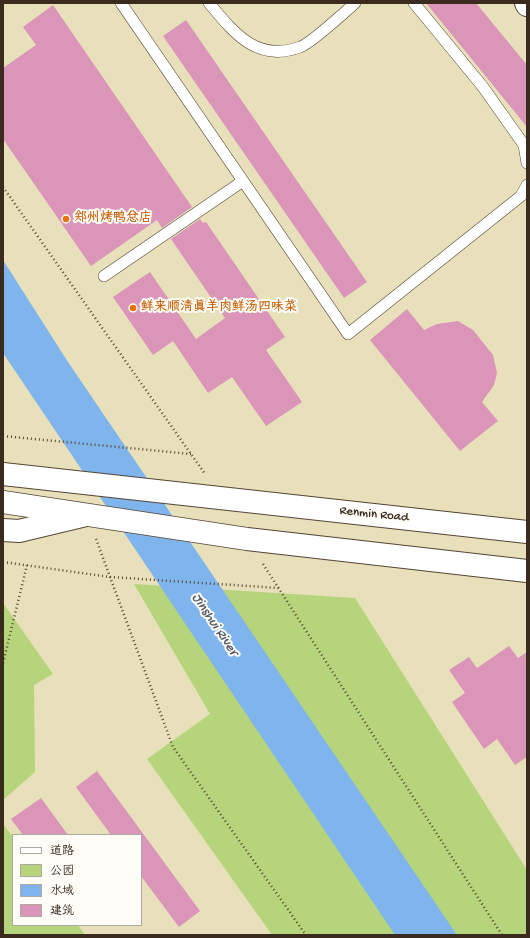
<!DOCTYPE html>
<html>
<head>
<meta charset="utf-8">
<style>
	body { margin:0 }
	#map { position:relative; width:530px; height:938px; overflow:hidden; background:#e8e0ba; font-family:"Gochi Hand","LXGW WenKai TC",sans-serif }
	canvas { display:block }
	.frame { position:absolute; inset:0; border:4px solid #3b2a1e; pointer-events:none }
	.legend { position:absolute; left:12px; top:834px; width:130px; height:92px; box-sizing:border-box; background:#fdfcf7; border:1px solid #afa8a0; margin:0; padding:5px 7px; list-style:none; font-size:12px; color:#3b2a1e }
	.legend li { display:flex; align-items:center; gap:8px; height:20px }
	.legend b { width:20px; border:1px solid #afa8a0 }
</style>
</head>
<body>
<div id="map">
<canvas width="530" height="938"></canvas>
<div class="frame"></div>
<ul class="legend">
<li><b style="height:5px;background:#fff"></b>道路</li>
<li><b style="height:11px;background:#b6d47b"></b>公园</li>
<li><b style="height:11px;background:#7fb4ed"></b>水域</li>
<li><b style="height:11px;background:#da95b9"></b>建筑</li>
</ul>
</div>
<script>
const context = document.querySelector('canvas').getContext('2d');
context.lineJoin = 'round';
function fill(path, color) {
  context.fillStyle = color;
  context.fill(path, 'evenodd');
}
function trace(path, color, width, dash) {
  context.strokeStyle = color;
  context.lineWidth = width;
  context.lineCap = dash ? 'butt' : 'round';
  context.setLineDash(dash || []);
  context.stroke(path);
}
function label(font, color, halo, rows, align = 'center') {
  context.font = font + ' "Gochi Hand","LXGW WenKai TC",sans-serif';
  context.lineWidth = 4;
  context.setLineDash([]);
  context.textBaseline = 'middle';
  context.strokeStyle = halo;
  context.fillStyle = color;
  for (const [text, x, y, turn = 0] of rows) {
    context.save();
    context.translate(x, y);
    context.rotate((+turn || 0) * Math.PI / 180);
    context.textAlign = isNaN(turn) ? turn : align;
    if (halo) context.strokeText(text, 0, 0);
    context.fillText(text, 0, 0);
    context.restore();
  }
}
const green = new Path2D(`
	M134 584 355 598 527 870V935H272L147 759 210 714Z
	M3 603 53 674 34 685 35 772 3 800Z
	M3 824 13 837V925H78L85 935H3Z`);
const water = new Path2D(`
	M3 260 68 362 457 935H395L3 353Z`);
const building = new Path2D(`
	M426 3H476L527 65V127Z
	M53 5 192 207 162 228 157 220 91 266 3 139V68L36 45 23 27Z
	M186 20 367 282 344 298 163 36Z
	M200 219 203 223 206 222 285 337 266 350 302 402 266 426 232 377 208 393 173 341 153 355 113 297 150 272 196 339 225 318 171 239Z
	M407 309 424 330 437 324 458 321 473 330 493 355 497 373 494 385 482 402 498 421 460 451 370 340Z
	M509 646 518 658 527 652V757L515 765 497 739 484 749 471 730 452 702 465 693 449 670 469 657 477 668Z
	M97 771 200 911 179 927 141 876V835H111L76 787Z
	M41 798 68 835H23L11 819Z`);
const path = new Path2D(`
	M3 187 205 474
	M3 436 191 454
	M96 539 173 747 306 935
	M3 562 110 577 279 588
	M263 564 502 935
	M3 663 27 565`);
const service = new Path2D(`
	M121 3 348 334 521 196 527 185
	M209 3C234 33 257 63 300 47 310 44 345 12 355 3
	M414 3 483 87 524 145 527 163
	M104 276 243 181`);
const minor = new Path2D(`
	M3 530 19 531 86 515`);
const tertiary = new Path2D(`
	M526 3 527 5`);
const primary = new Path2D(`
	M3 474 527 532
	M3 502 247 539 527 571`);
const markers = [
	[66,219,4,"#e8710a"],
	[133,308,4,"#e8710a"]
];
const foodNames = [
	["郑州烤鸭总店",74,219],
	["鲜来顺清真羊肉鲜汤四味菜",141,308]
];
const streetNames = [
	["Renmin Road",374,515,6]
];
const waterNames = [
	["Jinshui River",214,625,56]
];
fill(green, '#b6d47b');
fill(water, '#7fb4ed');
fill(building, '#da95b9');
trace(service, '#554535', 12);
trace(minor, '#554535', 24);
trace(tertiary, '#554535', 24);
trace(primary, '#554535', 24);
trace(path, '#554535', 2.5, [1, 3]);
trace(service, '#fff', 11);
trace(minor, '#fff', 22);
trace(tertiary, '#fff', 22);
trace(primary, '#fff', 22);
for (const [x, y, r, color] of markers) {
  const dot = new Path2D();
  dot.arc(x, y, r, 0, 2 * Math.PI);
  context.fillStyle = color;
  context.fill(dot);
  trace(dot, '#fdfcf7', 1.5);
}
label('bold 13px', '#c56008', '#fdfcf7', foodNames, 'left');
label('13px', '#3b2a1e', '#fdfcf7', streetNames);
label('italic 14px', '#535a66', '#fdfcf7', waterNames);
</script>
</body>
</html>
